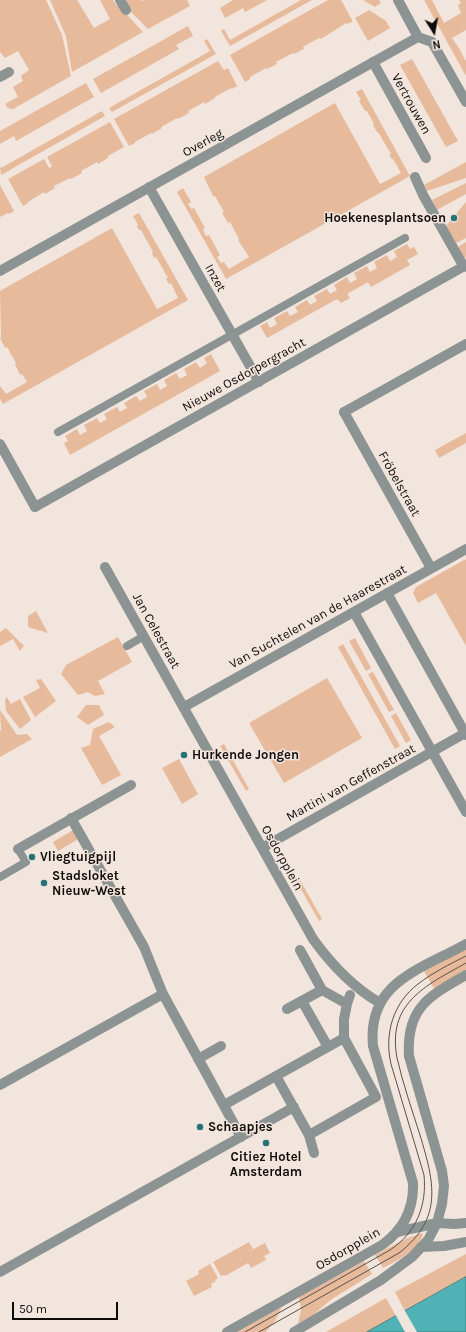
<!DOCTYPE html>
<html>
<head>
<meta charset="utf-8">
<style>
	body { margin:0 }
	#map { position:relative; width:466px; height:1332px; overflow:hidden; background:#f1e5dd; font-family:Karla,sans-serif }
	canvas { display:block }
	.north { position:absolute; left:414px; top:12px; width:40px; height:40px; -webkit-text-stroke:3px #f1e5dd; paint-order:stroke; rotate:169deg; font-size:11px; font-weight:700; line-height:16px; text-align:center; color:#0f0b09 }
	.north::after { content:''; display:block; margin:auto; width:14px; height:18px; background:#0f0b09; clip-path:polygon(50% 0,100% 100%,50% 72%,0 100%) }
	.scale { position:absolute; left:12px; top:1302px; width:106px; height:18px; box-sizing:border-box; border:2px solid #0f0b09; border-top:0; padding-left:5px; font-size:12px; line-height:14px; white-space:nowrap; color:#0f0b09; -webkit-text-stroke:3px #f1e5dd; paint-order:stroke }
</style>
</head>
<body>
<div id="map">
<canvas width="466" height="1332"></canvas>
<div class="north">N</div>
<div class="scale">50 m</div>
</div>
<script>
const context = document.querySelector('canvas').getContext('2d');
context.lineJoin = 'round';
function fill(path, color) {
  context.fillStyle = color;
  context.fill(path, 'evenodd');
}
function trace(path, color, width, dash) {
  context.strokeStyle = color;
  context.lineWidth = width;
  context.lineCap = dash ? 'butt' : 'round';
  context.setLineDash(dash || []);
  context.stroke(path);
}
function label(font, color, halo, rows, align = 'center') {
  context.font = font + ' Karla,sans-serif';
  context.lineWidth = 3;
  context.setLineDash([]);
  context.textBaseline = 'middle';
  context.strokeStyle = halo;
  context.fillStyle = color;
  for (const [text, x, y, turn = 0] of rows) {
    context.save();
    context.translate(x, y);
    context.rotate((+turn || 0) * Math.PI / 180);
    context.textAlign = isNaN(turn) ? turn : align;
    if (halo) context.strokeText(text, 0, 0);
    context.fillText(text, 0, 0);
    context.restore();
  }
}
const green = new Path2D(`
	M0 0H46L62 35 71 76 13 109 8 108 5 104 18 97 13 87 23 81 21 76 29 70 18 51 5 58 0 52Z
	M50 0H77L94 28 110 19 100 0H113L117 6H119L143 32 72 72 66 36Z
	M127 0H141L142 1 145 0H187L190 6 148 29 128 9 126 1Z
	M233 0H267L245 12 243 8 225 18 220 8Z
	M301 0H312L230 46 221 31 224 29 230 40Z
	M328 0H341L352 20V22L347 24 346 23 321 39 319 38 303 47 304 49 294 54 293 53 276 62 277 64 267 69 266 68 250 77V79L245 82 230 55Z
	M363 0H379L381 3 375 7Z
	M424 0H432L444 23 461 13 458 5 461 3 459 0H466V30L452 38 459 48 465 60H466V76Z
	M369 10 386 21 390 28 368 41 355 18Z
	M188 26 193 36 176 45 179 49 101 93 93 79Z
	M207 39 216 54 112 112 109 108 210 51 204 41Z
	M412 59 458 141 446 147 400 65Z
	M218 61 224 70 228 68 237 86 232 89 231 88 215 97V98L205 104 204 102 188 111 189 113 178 119 177 118 161 127 162 128 152 134 151 133 135 142V143L129 146 114 119Z
	M86 83 94 97 16 141 14 136 0 144V131Z
	M362 89 410 176 226 279 177 192 183 188 191 202 188 204 191 209 194 208 205 228 203 230 206 236 209 235 220 255 217 257 221 263 224 262 229 269 249 257 238 240 239 239 230 222 228 223 222 213 224 212 215 196H213L204 177 335 103 380 184 401 173 393 159H392L389 155 391 154 378 132H377L373 125 374 124 367 111H365L359 101 361 100 356 92Z
	M102 111 105 116 1 175 0 166 1 168Z
	M110 122 124 147 108 156V158L98 164 97 162 81 171 82 173 71 179 70 178 54 186 55 188 45 194 44 192 28 202V203L23 206 8 179 44 159 49 168 52 166 47 157Z
	M466 162V178L427 191 424 185Z
	M466 183V194L437 210 432 200Z
	M0 185 14 211 9 214 8 213 0 217Z
	M466 202V238L456 243 446 226Z
	M139 213 188 300 3 404 0 399V387H1L6 394 27 382 22 374 20 375 15 364 16 363 7 347 5 348 0 338 1 337 0 291 112 228 157 309 178 298 171 283 169 284 166 279 168 278 156 257 154 258 152 253 153 252 141 230H139L137 226 138 225 133 216Z
	M466 242V257L464 258 458 247Z
	M407 244 410 249 414 247 418 254 407 260 410 265 371 287 368 282 347 294 350 298 341 303 337 299 267 338 260 326 267 322 270 328 277 324 274 318 287 311 290 316 298 312 295 307 307 300 310 305 317 301 314 296 327 289 330 294 337 290 334 285 347 277 350 283 357 279 354 273 367 266 370 272 377 268 374 262 387 255 390 261 397 257 394 251Z
	M211 354 220 371 70 455 64 443 68 441 65 436 77 429 80 435 87 431 84 425 97 418 100 423 107 419 104 414 117 407 120 412 127 408 124 403 136 396 140 401 147 397 144 391 157 384 160 390 167 386 164 380 176 373 180 379 187 375 184 369 196 362 200 368 207 363 204 358Z
	M466 433V443L439 458 435 450Z
	M466 559V646L436 593 418 603 413 593 416 587Z
	M36 611 48 633 28 627V616Z
	M6 628 24 646 20 651 13 639 0 646V632Z
	M118 637 132 662 98 681 105 694 95 696 88 692 78 695 61 674 66 665Z
	M355 638 371 668 366 671 349 641Z
	M343 644 400 746 395 749 338 647Z
	M373 672 394 710 389 712 368 674Z
	M327 678 362 738 284 783 249 723Z
	M41 679 56 701 35 717 23 697 40 688 36 680Z
	M7 697 11 704 20 699 31 720 20 729 6 711 5 700Z
	M86 705H99L104 715 88 725 77 717Z
	M0 710 17 735 27 734 32 739 0 757V731L1 730Z
	M396 713 411 740 406 743 391 716Z
	M109 722 115 727 99 736 121 775 102 785 81 748 90 745 93 729Z
	M224 744 249 789 246 791 220 746Z
	M179 759 198 794 182 804 162 768Z
	M75 829 80 838 58 851 53 842Z
	M300 880 322 919 319 921 297 882Z
	M466 949V970L434 989 424 971Z
	M422 1233 423 1235C416 1252 398 1260 383 1268L375 1255 405 1239Z
	M249 1242 253 1249 246 1253 265 1243 270 1253 264 1256 266 1260 251 1268 248 1263 225 1276 224 1275 221 1276 213 1262Z
	M466 1254V1277L405 1311 395 1292Z
	M364 1261 372 1274 332 1299 313 1315 298 1324 301 1310 299 1297Z
	M210 1264 218 1278 215 1280 216 1281 211 1284 212 1287 194 1296 186 1281 199 1274 198 1271Z
	M386 1298 396 1316 367 1332H326Z
	M280 1308 281 1309 275 1321 266 1332H238Z`);
const water = new Path2D(`
	M466 1277V1332H367Z`);
const pier = new Path2D(`
	M404 1309 405 1311 417 1332H405L395 1314Z`);
const service = new Path2D(`
	M58 432 405 238
	M127 646 144 636
	M0 877 26 862 18 849`);
const pedestrian = new Path2D(`
	M415 177 423 195 464 267
	M344 412 466 344
	M35 507 466 265
	M71 818 144 947 163 994 241 1137
	M18 849 131 785
	M300 950 322 990 347 1004
	M302 1001 328 1047
	M287 1009 322 990
	M198 1059 221 1046
	M276 1076 309 1135 376 1097 344 1038V1019L347 1004 350 995
	M0 1085 163 994
	M224 1105 344 1038
	M309 1135 314 1153
	M0 1272 294 1107`);
const minor = new Path2D(`
	M120 0 126 10
	M398 0 418 37 432 42 466 102
	M373 62 426 158
	M0 77 9 72
	M149 187 259 382
	M0 271 418 37
	M344 412 431 568
	M0 444 35 507
	M105 567 313 939C331 964 354 988 380 1003
	M387 593 466 735
	M354 612 466 812
	M184 707 466 549
	M262 848 465 733
	M397 1232 437 1223 454 1224 466 1223
	M421 1247 444 1246 466 1242`);
const tertiary = new Path2D(`
	M227 1332 382 1245C403 1230 414 1209 413 1183L373 1046C367 982 420 970 466 944
	M294 1332 381 1280 412 1257 428 1240 437 1223 442 1204 444 1186 442 1171 409 1056C406 1008 429 996 466 975`);
const tram = new Path2D(`
	M245 1332 390 1250C416 1233 427 1206 424 1175L391 1064C384 1034 393 1003 418 984 432 973 450 964 466 956
	M259 1332 399 1253C444 1218 434 1182 420 1135 412 1110 403 1084 397 1058 387 1003 425 986 466 963`);
const markers = [
	[454,218,4,"#277275"],
	[184,755,4,"#277275"],
	[32,857,4,"#277275"],
	[44,883,4,"#277275"],
	[200,1127,4,"#277275"],
	[266,1143,4,"#277275"]
];
const streetNames = [
	["Vertrouwen",411,104,61],
	["Overleg",203,143,-29],
	["Inzet",215,278,61],
	["Nieuwe Osdorpergracht",244,375,-29],
	["Fröbelstraat",399,484,61],
	["Van Suchtelen van de Haarestraat",318,617,-29],
	["Jan Celestraat",156,631,61],
	["Martini van Geffenstraat",351,783,-29],
	["Osdorpplein",282,858,61],
	["Osdorpplein",348,1249,-30]
];
const poiNames = [
	["Hoekenesplantsoen",446,218,"right"],
	["Hurkende Jongen",192,755],
	["Vliegtuigpijl",40,857],
	["Stadsloket",52,876],
	["Nieuw-West",52,891],
	["Schaapjes",208,1127],
	["Citiez Hotel",266,1157,"center"],
	["Amsterdam",266,1172,"center"]
];
fill(green, '#e7ba9b');
fill(water, '#51b2b6');
trace(water, '#3d8082', 1);
fill(pier, '#f1e5dd');
trace(service, '#8c9393', 8);
trace(pedestrian, '#8c9393', 10);
trace(minor, '#8c9393', 10);
trace(tertiary, '#8c9393', 10);
trace(tram, '#57514d', 1);
for (const [x, y, r, color] of markers) {
  const dot = new Path2D();
  dot.arc(x, y, r, 0, 2 * Math.PI);
  context.fillStyle = color;
  context.fill(dot);
  trace(dot, '#f1e5dd', 1.5);
}
label('13px', '#0f0b09', '#f1e5dd', streetNames);
label('bold 13px', '#0f0b09', '#f1e5dd', poiNames, 'left');
</script>
</body>
</html>
